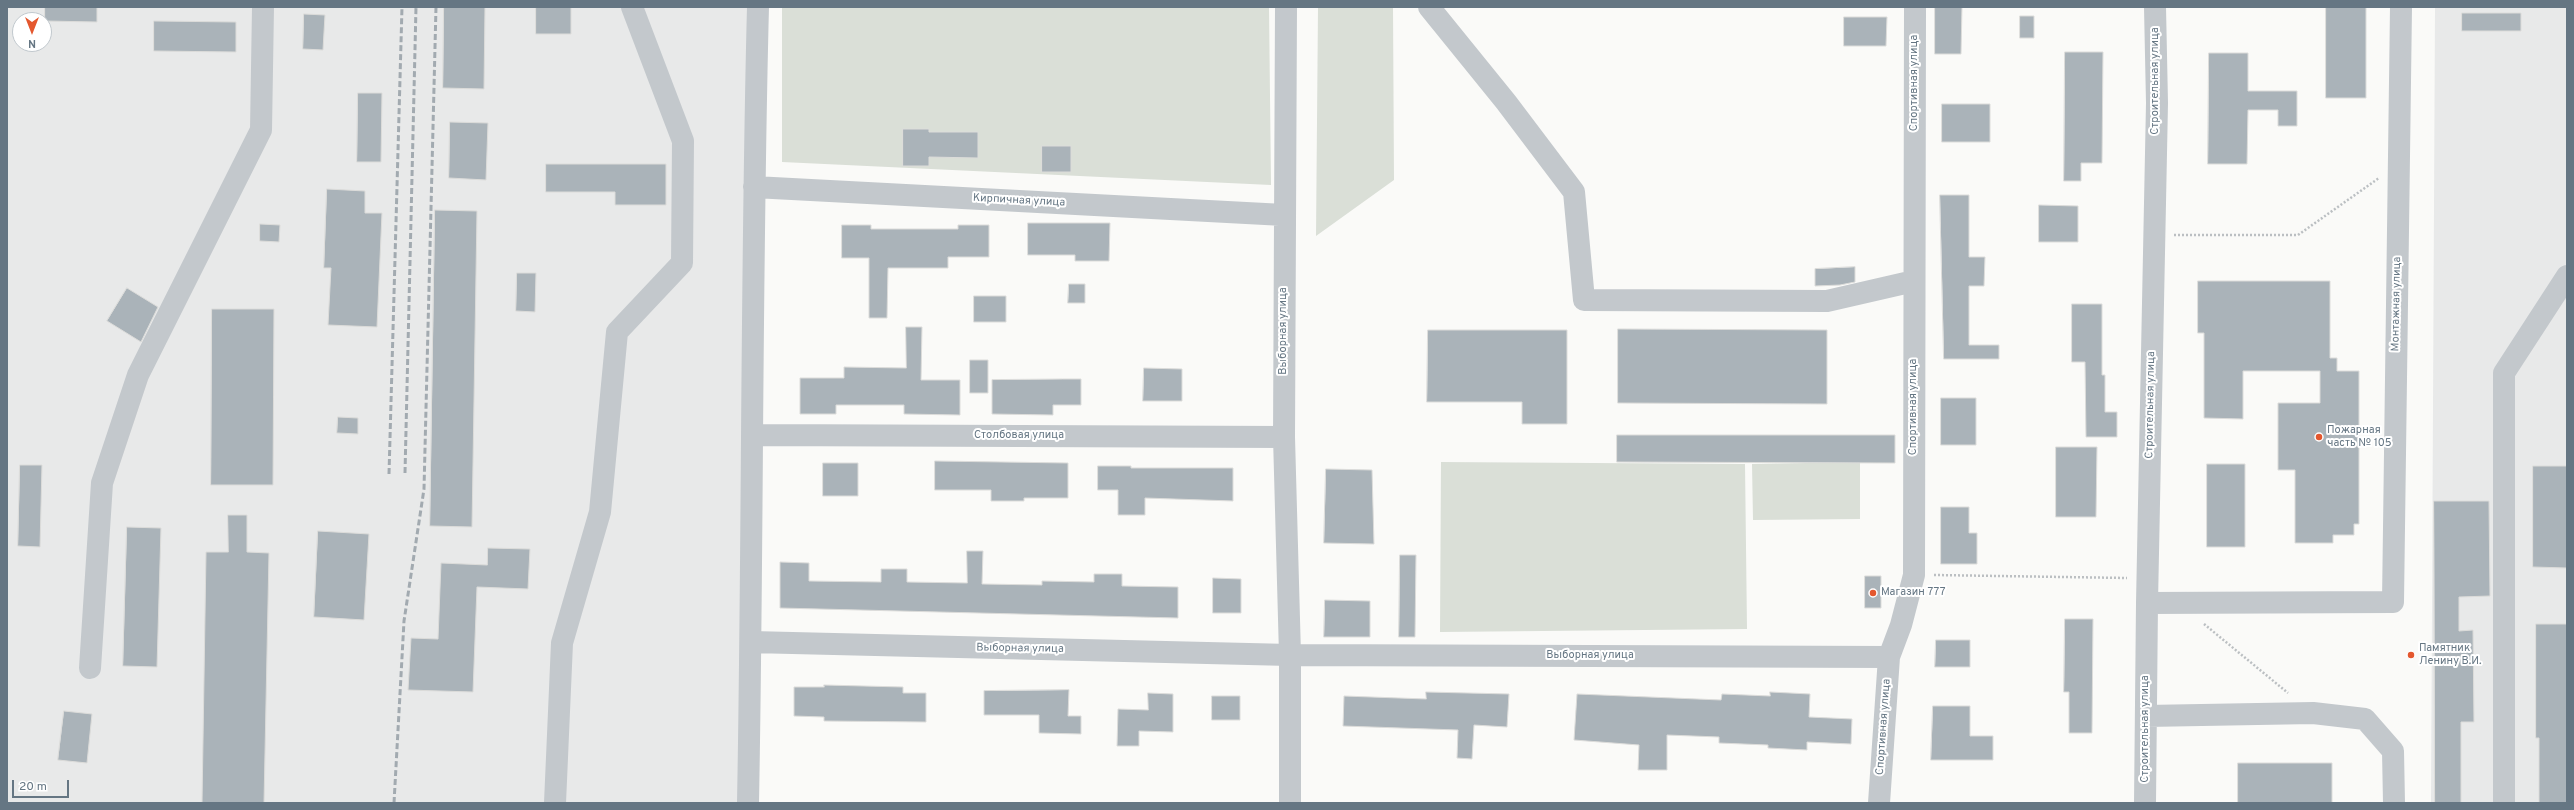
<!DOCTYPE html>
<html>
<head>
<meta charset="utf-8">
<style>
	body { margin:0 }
	#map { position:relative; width:2574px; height:810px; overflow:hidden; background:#fafaf8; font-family:Overpass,sans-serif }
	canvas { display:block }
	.frame { position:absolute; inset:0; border:8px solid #657683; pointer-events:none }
	.north { position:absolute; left:12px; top:12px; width:40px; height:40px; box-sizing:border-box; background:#fff; border:1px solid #c1c8cd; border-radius:50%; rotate:180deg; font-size:11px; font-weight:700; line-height:16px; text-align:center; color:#657683 }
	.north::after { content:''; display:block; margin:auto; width:14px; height:18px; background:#e4572e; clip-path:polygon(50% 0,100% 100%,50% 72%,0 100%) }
	.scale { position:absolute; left:12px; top:780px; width:57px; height:18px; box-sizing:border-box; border:2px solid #657683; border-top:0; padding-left:5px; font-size:12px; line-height:14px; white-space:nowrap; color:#657683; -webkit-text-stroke:3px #fff; paint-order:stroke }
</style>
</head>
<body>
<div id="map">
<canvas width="2574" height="810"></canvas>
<div class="frame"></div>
<div class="north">N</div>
<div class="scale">20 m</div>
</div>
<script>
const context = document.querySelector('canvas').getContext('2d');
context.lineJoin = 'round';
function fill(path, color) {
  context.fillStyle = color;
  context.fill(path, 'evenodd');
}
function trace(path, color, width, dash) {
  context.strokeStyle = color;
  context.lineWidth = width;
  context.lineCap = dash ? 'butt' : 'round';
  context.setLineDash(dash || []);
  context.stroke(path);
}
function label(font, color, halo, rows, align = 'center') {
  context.font = font + ' Overpass,sans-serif';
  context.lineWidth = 4;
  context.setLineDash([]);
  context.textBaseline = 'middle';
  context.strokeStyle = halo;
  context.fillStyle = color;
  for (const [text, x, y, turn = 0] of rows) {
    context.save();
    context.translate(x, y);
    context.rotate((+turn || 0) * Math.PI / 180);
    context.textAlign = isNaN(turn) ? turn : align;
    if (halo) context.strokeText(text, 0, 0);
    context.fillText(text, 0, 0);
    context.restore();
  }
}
const built = new Path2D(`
	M7 7H754L744 803H7ZM20 20H44V44H20Z
	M2435 7H2567V803H2431Z`);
const green = new Path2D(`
	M782 7H1269L1271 185 782 162Z
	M1318 7H1393L1394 180 1316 236Z
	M1441 462 1745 464 1747 629 1440 632Z
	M1860 462V519L1753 520 1752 464Z`);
const building = new Path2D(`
	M45 7H97V22L45 21Z
	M444 7H485L484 89 443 88Z
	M536 7H571V34H536Z
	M1935 7H1962L1961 54H1935Z
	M2326 7H2366V98H2326Z
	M2462 13H2521V31H2462Z
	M304 14 325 15 323 50 303 49Z
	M2020 16H2034V38H2020Z
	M1844 17H1887L1886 46H1844Z
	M154 21 236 22V52L154 51Z
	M2065 52H2103L2102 163H2081V181H2064Z
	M2209 53H2248V91H2297V126H2278V110H2248L2247 164H2208Z
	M358 93H382L381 162H357Z
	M1942 104H1990V142H1942Z
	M450 122 488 123 486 180 449 178Z
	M903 129H929V132H978V158L929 157V166H903Z
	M1042 146H1071V172H1042Z
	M546 164H666V205H615V192H546Z
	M327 189 365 191V213H382L377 327 328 325 331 268H324Z
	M1940 195H1969V257H1985L1984 286H1969V345H1999V359H1944Z
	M2039 205 2078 206V242H2039Z
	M435 210 477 211 472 527 430 526Z
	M1028 223H1110L1109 261H1075V255H1028Z
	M260 224 280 225 279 242 260 241Z
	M842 225H871V229H958V225H989V257H948V268H888L887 318H869V258H842Z
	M1855 267V282L1840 285 1815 286V269Z
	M517 273H536L535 312 516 311Z
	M2198 281H2330V358H2337V371H2359V524H2354V535H2333V543H2295V470H2278V403H2320V371H2243V419L2204 418V333H2198Z
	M1069 284H1085V303H1068Z
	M127 288 158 307 141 342 107 321Z
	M974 296H1006V322H974Z
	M2072 304H2102V375H2105V412H2117V437H2086L2085 362H2072Z
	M212 309H274L273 485H211Z
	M906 327H922L921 380H960V415L904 414V405H836V414H800V378H844V367L906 368Z
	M1618 329 1827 330V404L1618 403Z
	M1428 330H1567V424H1522V402H1427Z
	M970 360H988V393H970Z
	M1144 368 1182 369V401H1143Z
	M1063 379H1081V405H1053V415L992 414V380Z
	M1941 398H1976V445H1941Z
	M338 417 358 418V434L337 433Z
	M1617 435H1895V463L1617 462Z
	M2056 447H2097L2096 517H2056Z
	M935 461 1068 463V498H1024V501H991V490H935Z
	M823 463H858V496H823Z
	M2207 464H2245V547H2207Z
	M20 465H42L40 547 18 546Z
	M1098 466H1131V468H1233V501L1145 498V515H1118V490H1098Z
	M2533 466H2567V568L2533 567Z
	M1326 469 1372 470 1374 544 1324 543Z
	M2434 501H2489L2490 596 2459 597V631L2473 630 2474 722H2461V803H2435Z
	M1941 507H1969V533H1977V564H1941Z
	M228 515H247V552L269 553 264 803H202L206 552H228Z
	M127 527 161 528 157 667 123 666Z
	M318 531 369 534 364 620 314 617Z
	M488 548 530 549 528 589 477 587 473 692 408 690 411 638 438 639 441 563 487 565Z
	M967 551H983L982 584 1042 585V581L1094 582V574H1122V586L1178 587V618L780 608V562L809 563V581L881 582V569H907V582L967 583Z
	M1400 555H1416L1415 637H1399Z
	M1865 576H1881V608H1865Z
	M1213 578 1241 579V613H1213Z
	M1325 600 1370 601V637H1324Z
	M2065 619H2093L2092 733H2069V692H2064Z
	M2536 624H2567V803H2539V738H2536Z
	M1936 640H1970V667H1935Z
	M824 685 903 687V693H926V722L824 721V717L794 716V687H824Z
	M1069 690 1068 716H1081V734L1039 733V715H984V691Z
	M1426 692 1509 694 1507 727 1474 725 1472 759 1457 758 1458 730 1343 726 1344 696 1426 699Z
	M1770 692 1810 694 1809 717 1852 719 1851 744 1807 742V750L1768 748V745L1719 743V737L1667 735V770H1638L1639 745 1574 740 1577 694 1721 700 1722 694 1770 696Z
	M1148 693 1173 694V732L1139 731V746H1117L1118 709 1148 710Z
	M1212 696H1240V720H1212Z
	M1933 706H1970V736H1993V760H1931Z
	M64 711 92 714 87 763 58 760Z
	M2238 763H2332V803H2238Z`);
const path = new Path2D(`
	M2174 235H2298L2379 178
	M1934 575 2127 578
	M2204 624 2288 693`);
const minor = new Path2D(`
	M1286 7 1284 437 1290 655V803
	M1429 7 1506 102 1574 192 1584 300 1827 301 1914 281
	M754 187 1284 215
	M754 435 1284 437
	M2147 603 2393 602 2401 7
	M751 642 1290 655 1889 657
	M90 668 102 483 138 375 261 130 263 7
	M2146 716 2313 713 2365 719 2393 751 2394 803
	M555 803 562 643 600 512 617 332 682 263 683 141 632 7
	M748 803C753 538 751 272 758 7
	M1879 803 1889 657 1901 625 1914 575 1915 7
	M2145 803 2147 603 2157 103 2155 7
	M2504 803V373L2567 276`);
const rail = new Path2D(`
	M405 473 416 7
	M389 474 402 7
	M394 803 404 621 424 489 436 7`);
const markers = [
	[2319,437,4,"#e4572e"],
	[1873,593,4,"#e4572e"],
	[2411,655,4,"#e4572e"]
];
const streetNames = [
	["Строительная улица",2156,81,-90],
	["Спортивная улица",1915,83,-90],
	["Кирпичная улица",1019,201,3],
	["Монтажная улица",2397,304,-89],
	["Выборная улица",1284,331,-90],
	["Строительная улица",2151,405,-89],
	["Спортивная улица",1914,407,-90],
	["Столбовая улица",1019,436],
	["Выборная улица",1020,649,1],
	["Выборная улица",1590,656],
	["Спортивная улица",1884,727,-86],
	["Строительная улица",2146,729,-90]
];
const poiNames = [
	["Пожарная",2327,431],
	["часть № 105",2327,444],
	["Магазин 777",1881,593],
	["Памятник",2419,649],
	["Ленину В.И.",2419,662]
];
fill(built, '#e8e9e9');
fill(green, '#dadfd7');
fill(building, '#aab3b9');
trace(building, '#dcdcda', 1);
trace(path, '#bbbfc2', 2.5, [2, 2]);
trace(minor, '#c3c8cc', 22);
trace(rail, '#a2aab0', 3, [6, 3]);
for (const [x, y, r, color] of markers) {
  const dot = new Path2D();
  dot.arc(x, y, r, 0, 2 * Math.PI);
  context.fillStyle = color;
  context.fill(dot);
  trace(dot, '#fff', 1.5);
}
label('11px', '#657683', '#fff', streetNames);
label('11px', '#657683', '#fff', poiNames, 'left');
</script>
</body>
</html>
